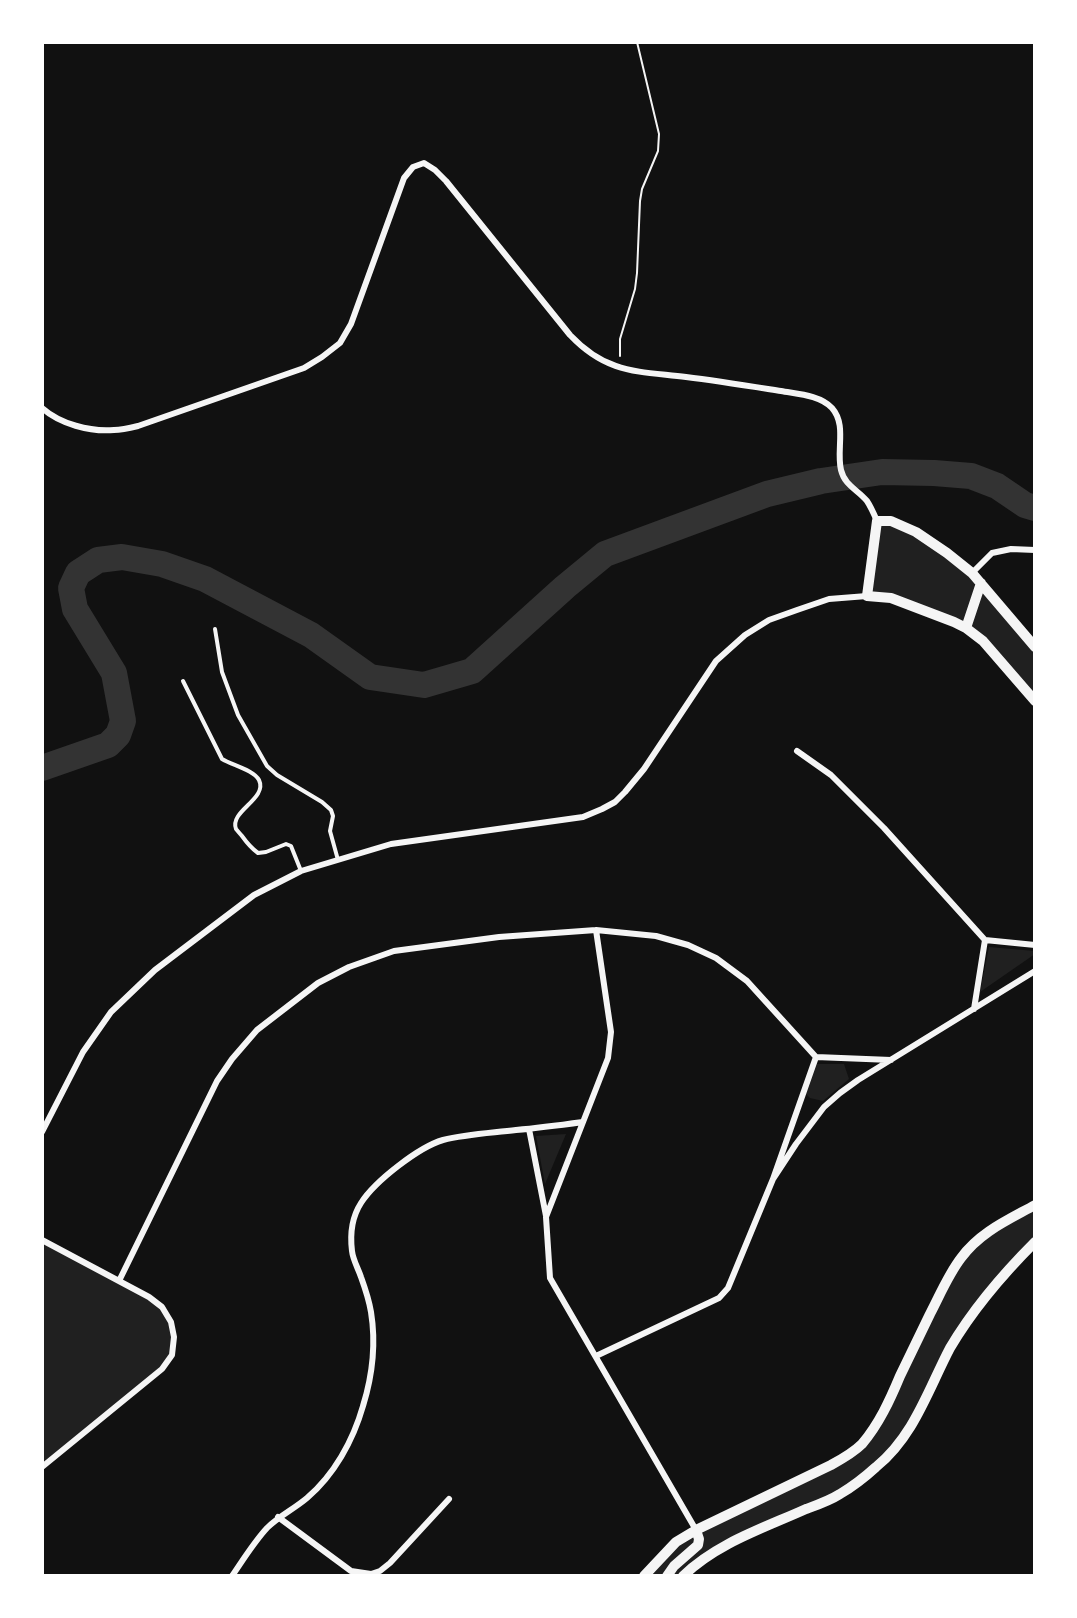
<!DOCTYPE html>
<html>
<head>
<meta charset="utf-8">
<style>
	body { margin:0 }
	#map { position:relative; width:1077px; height:1618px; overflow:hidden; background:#111; font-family:Overpass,sans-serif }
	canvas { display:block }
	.frame { position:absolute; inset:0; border:44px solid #fff; pointer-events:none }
</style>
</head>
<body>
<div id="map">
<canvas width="1077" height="1618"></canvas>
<div class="frame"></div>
</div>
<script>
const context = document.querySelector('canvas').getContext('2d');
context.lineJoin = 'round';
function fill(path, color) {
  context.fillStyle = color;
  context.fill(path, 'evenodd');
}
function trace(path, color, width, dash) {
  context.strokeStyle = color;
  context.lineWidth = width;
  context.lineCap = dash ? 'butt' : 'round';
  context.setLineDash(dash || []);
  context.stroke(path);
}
const green = new Path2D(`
	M882 520 947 553 1035 647V701L1004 665 954 622 867 596Z
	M989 947 1035 951V954L980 992Z
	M817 1064H844L849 1079 823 1101 810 1098 806 1094Z
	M566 1134 545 1184 536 1136Z
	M1035 1204V1242L966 1323 898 1445 839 1495 729 1544 683 1576H644L676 1542 861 1445 961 1257Z
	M42 1240 162 1307 171 1322 172 1355 162 1369 42 1467Z`);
const river = new Path2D(`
	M42 768 108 745 118 735 123 721 114 673 75 609 71 588 78 573 98 560 122 557 162 564 205 579 311 635 370 677 424 685 472 671 565 587 605 554 767 494 821 481 882 472 934 473 971 476 997 486 1025 505 1035 508`);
const path = new Path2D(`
	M620 356V339L635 289 637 273 640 201 642 189 658 151 659 134 637 42`);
const service = new Path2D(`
	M215 629 222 672 238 715 267 766 277 775 322 802 331 810 333 816 330 831 338 860
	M183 681 222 759C232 765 254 770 259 780 268 799 229 811 236 829 236 829 241 835 242 836 247 843 251 848 258 853L266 852 286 844 291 846 301 871`);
const minor = new Path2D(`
	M42 408C60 424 90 432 114 430 122 430 130 428 138 426L304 368 322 357 340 343 351 324 404 178 413 167 424 163 435 170 446 181 570 335C607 374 637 371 686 377 718 381 749 386 781 391 797 394 820 395 832 408 847 425 836 450 841 470 845 486 857 489 867 501 871 507 874 514 877 521
	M972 573 992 553 1011 549 1035 550
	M797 751 831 775 884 828 985 940 1035 945
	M596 930 611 1032 608 1058 546 1217 550 1278 696 1530
	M974 1009 985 940
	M816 1057 891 1060
	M529 1129 546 1216
	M42 1132 83 1052 111 1012 155 970 254 895 301 871 391 844 583 817 602 809 615 802 625 792 644 769 716 661 745 635 769 620 797 610 829 599 867 596
	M42 1240 149 1297 162 1307 171 1322 174 1337 172 1355 162 1369 42 1467
	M119 1281 217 1081 232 1059 257 1030 318 983 349 967 394 951 499 937 596 930 656 936 688 945 716 958 747 981 816 1057 773 1179
	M596 1356 719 1298 728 1288 773 1179 796 1144 824 1107 840 1093 858 1080 1035 971
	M278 1517 351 1571 371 1574 380 1571 390 1563 449 1499
	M232 1576C243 1560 254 1542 267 1528 279 1516 294 1509 307 1498 334 1475 353 1441 363 1406 372 1377 376 1343 371 1312 369 1300 365 1288 361 1277 358 1268 353 1260 352 1251 350 1235 352 1217 361 1203 375 1181 419 1147 443 1140 467 1134 492 1133 516 1130 538 1128 561 1125 583 1122`);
const tertiary = new Path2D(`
	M966 628 981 583
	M1035 647 972 573 947 553 916 532 891 521H877L867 596 891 598 954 622 966 628 983 641 1035 701
	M644 1576 676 1542 696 1530 831 1465C842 1459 853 1453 862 1444 879 1424 890 1400 900 1376 910 1355 920 1335 930 1314 940 1295 948 1275 961 1258 980 1232 1008 1220 1035 1205
	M667 1576 674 1566 698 1545 699 1539 696 1530
	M683 1576C717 1543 764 1528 806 1509 817 1505 829 1501 840 1494 852 1487 865 1477 876 1467 914 1436 928 1390 950 1348 973 1309 1003 1274 1035 1242`);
fill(green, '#202020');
trace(river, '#333', 26);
trace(path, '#f5f5f5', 2);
trace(service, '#f5f5f5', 4);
trace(minor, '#f5f5f5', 6);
trace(tertiary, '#f5f5f5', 10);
</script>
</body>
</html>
